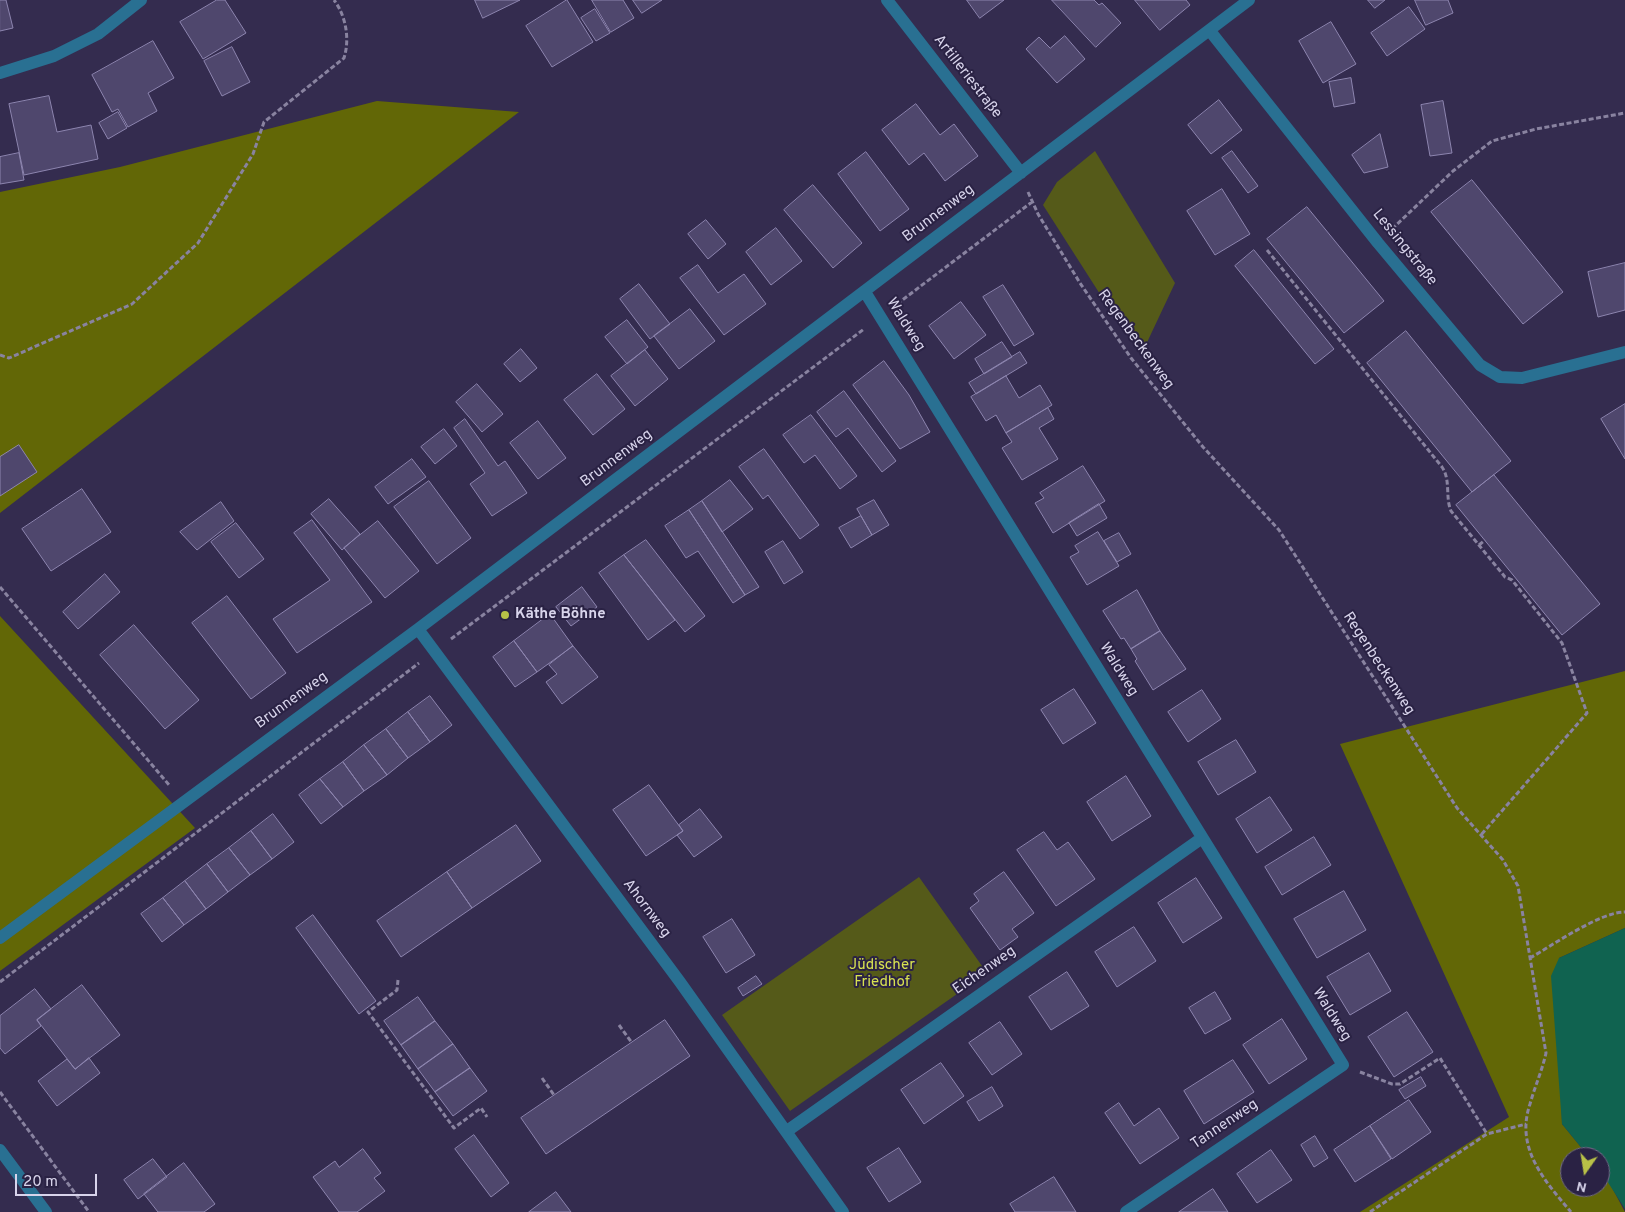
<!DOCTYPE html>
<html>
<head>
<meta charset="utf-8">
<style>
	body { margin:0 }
	#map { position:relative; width:1625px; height:1212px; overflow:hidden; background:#342c4f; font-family:Overpass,sans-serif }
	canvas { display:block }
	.north { position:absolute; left:1560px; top:1147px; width:50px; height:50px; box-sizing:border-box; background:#2a2244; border:1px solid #706987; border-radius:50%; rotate:193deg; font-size:14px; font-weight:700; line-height:20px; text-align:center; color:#d8d4eb }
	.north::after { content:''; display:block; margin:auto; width:18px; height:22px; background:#b8c147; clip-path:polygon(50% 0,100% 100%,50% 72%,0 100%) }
	.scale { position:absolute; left:15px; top:1174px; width:82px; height:22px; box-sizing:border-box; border:2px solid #d8d4eb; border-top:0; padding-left:6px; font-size:15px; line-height:18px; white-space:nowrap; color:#d8d4eb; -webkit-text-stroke:4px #2a2244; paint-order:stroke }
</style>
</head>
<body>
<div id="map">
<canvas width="1625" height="1212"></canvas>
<div class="north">N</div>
<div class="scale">20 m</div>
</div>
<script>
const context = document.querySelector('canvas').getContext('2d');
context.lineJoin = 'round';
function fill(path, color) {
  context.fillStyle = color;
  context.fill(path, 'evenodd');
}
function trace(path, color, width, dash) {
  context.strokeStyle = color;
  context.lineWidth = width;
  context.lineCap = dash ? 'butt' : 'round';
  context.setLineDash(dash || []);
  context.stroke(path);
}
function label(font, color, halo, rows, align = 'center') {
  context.font = font + ' Overpass,sans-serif';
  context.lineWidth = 4;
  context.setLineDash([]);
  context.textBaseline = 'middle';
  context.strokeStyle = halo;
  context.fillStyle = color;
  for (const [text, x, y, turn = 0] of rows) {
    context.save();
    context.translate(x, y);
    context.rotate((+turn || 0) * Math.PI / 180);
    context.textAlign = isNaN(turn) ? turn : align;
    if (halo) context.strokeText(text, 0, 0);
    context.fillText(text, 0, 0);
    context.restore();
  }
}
const green = new Path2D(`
	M1095 151 1175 283 1142 353 1114 316 1043 205 1057 182Z
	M919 877 987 973 790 1111 722 1015Z`);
const forest = new Path2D(`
	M377 101 519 112 0 513V192L120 167Z
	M0 616 195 828 0 971Z
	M1625 671V928L1559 958 1562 1124 1589 1157H1570V1187H1600V1170L1609 1182 1625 1212H1360L1509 1117 1340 744Z`);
const water = new Path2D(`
	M1625 928V1209L1600 1170V1157H1589L1562 1124 1551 976 1559 958Z`);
const building = new Path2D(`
	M0 0H6L13 28 0 31Z
	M217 0H225L246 33 203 59 180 22Z
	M475 0H520L483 18Z
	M567 0 593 42 552 67 526 26Z
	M592 0H623L634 18 611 32Z
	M633 0H662L642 13Z
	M967 0H1004L980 18Z
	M1052 0H1094L1099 5 1102 3 1121 23 1096 47Z
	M1135 0H1186L1190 5 1160 30Z
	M1368 0H1385L1375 8Z
	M1415 0H1448L1453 13 1426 25Z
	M1409 7 1425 29 1387 56 1371 33Z
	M595 9 610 33 596 41 581 18Z
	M1331 22 1356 64 1323 83 1299 41Z
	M1065 36 1085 59 1057 83 1026 49 1039 37 1050 48Z
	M153 41 174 78 148 93 157 111 128 127 118 109 112 112 92 75Z
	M232 47 250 82 222 96 204 61Z
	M1351 78 1355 103 1334 107 1329 82Z
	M49 96 57 132 91 125 98 159 24 175 9 104Z
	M1219 100 1242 130 1211 154 1188 125Z
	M1443 101 1452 153 1430 156 1421 105Z
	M916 104 940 135 954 124 978 156 945 181 924 153 909 165 882 130Z
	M118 112 127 128 108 139 99 123Z
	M1380 134 1388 167 1364 173 1352 155Z
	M1232 151 1258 186 1248 193 1222 158Z
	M866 152 909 209 880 231 838 174Z
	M19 153 24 180 0 184V157Z
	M1472 180 1563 292 1523 324 1431 212Z
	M813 185 862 243 833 268 784 210Z
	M1222 189 1250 234 1215 255 1187 211Z
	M1307 207 1384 301 1344 333 1267 239Z
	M706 220 726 244 708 259 688 234Z
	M776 228 802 261 771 285 746 252Z
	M1254 250 1334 349 1315 364 1235 266Z
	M1625 263V310L1598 317 1588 272Z
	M698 265 718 293 744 274 766 304 724 335 680 278Z
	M639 284 670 324 650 339 620 299Z
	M1003 285 1034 334 1014 346 983 297Z
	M961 302 986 335 954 359 929 326Z
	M690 309 715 341 679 369 654 336Z
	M627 320 648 347 627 364 605 337Z
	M1406 331 1511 461 1472 492 1367 363Z
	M1002 342 1012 357 984 374 975 359Z
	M521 349 537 368 520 382 504 364Z
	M645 350 668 379 635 406 611 376Z
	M1020 352 1027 363 976 394 969 383Z
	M884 361 909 395 930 432 900 449 853 385Z
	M597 374 625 409 593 435 564 400Z
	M1006 376 1019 398 1040 385 1052 405 1006 433 996 415 986 421 971 397Z
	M477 384 503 414 482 432 456 402Z
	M844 391 896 461 882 472 848 428 836 437 817 412Z
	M1625 404V459L1601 419Z
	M1048 408 1054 419 1039 428 1058 459 1022 480 1002 448 1012 442 1006 433Z
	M811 415 857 476 840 489 815 455 804 463 783 435Z
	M465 419 498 466 505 461 527 493 492 516 470 484 485 473 454 428Z
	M538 421 566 458 538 479 510 443Z
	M444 429 457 446 435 464 421 447Z
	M19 445 37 472 0 496V457Z
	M764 449 819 525 800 539 768 495 763 499 739 467Z
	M412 459 426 477 388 504 375 487Z
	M1083 466 1105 501 1053 533 1035 503 1044 498 1040 493Z
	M1494 475 1600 604 1562 635 1456 505Z
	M730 480 753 509 722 532 702 501Z
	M429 481 471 538 437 564 394 507Z
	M82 489 111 532 51 571 22 529Z
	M329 499 360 534 342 550 311 514Z
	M874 500 889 525 872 535 857 509Z
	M702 501 759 587 745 595 689 510Z
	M221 502 234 521 197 550 180 532Z
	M1099 504 1107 518 1077 536 1069 523Z
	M689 510 745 595 733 603 698 551 686 558 665 526Z
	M861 516 872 535 851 548 839 528Z
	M312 520 372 602 297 653 273 619 330 580 294 533Z
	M378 521 419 571 385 598 344 548Z
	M236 523 264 559 239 578 211 542Z
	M1098 532 1119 566 1087 585 1070 557 1079 552 1075 546Z
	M1119 533 1131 554 1117 562 1104 541Z
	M646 540 705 616 685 632 624 555Z
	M783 541 803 572 784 584 765 552Z
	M624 555 675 620 648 640 599 573Z
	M105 574 120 592 78 629 63 612Z
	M582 587 597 607 571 626 556 607Z
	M1137 590 1160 631 1131 649 1124 638 1121 639 1103 611Z
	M227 596 286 673 251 699 192 623Z
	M550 614 573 646 537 672 514 641Z
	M134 625 199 700 165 729 100 655Z
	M1160 631 1186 669 1153 690 1135 661 1137 659 1131 649Z
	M514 641 537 672 515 687 493 657Z
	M573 646 598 677 562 704 546 682 557 674 549 665Z
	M1074 689 1096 723 1063 744 1041 710Z
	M1202 690 1221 719 1188 742 1168 712Z
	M430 696 452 725 430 742 408 712Z
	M408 712 430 742 408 758 386 729Z
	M386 729 408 758 387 775 364 745Z
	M1236 740 1256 772 1218 795 1198 762Z
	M364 745 387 775 364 791 343 762Z
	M343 762 364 791 343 807 320 779Z
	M1126 776 1151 816 1112 841 1087 802Z
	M320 779 343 807 321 824 299 795Z
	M649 785 683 831 646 856 613 810Z
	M1270 797 1292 830 1257 853 1236 819Z
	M700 809 722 837 694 857 677 835 683 831 679 825Z
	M273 814 294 842 272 859 251 831Z
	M516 825 541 861 472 908 447 872Z
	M251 831 272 859 250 875 229 848Z
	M1044 832 1057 850 1068 842 1095 879 1056 906 1017 850Z
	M1314 837 1331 865 1282 895 1265 867Z
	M229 848 250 875 228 892 207 864Z
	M207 864 228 892 206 909 185 881Z
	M447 872 472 908 401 957 377 921Z
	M1004 872 1034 913 1012 929 1018 937 1000 950 970 908 979 901 974 894Z
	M1196 878 1222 918 1183 943 1158 903Z
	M185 881 206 909 184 925 163 898Z
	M1344 891 1366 930 1317 958 1294 919Z
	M163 898 184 925 162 942 141 914Z
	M313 915 376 1001 359 1014 296 928Z
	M732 919 755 955 726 973 703 937Z
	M1134 927 1156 961 1117 987 1095 952Z
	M1369 953 1391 991 1350 1015 1327 977Z
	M1067 972 1089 1006 1051 1030 1029 997Z
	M756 976 762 984 743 996 738 988Z
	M82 985 120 1035 75 1069 37 1020Z
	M35 989 51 1009 37 1020 41 1026 5 1054 0 1048V1016Z
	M1215 992 1231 1019 1205 1034 1189 1008Z
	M418 997 435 1021 401 1045 384 1021Z
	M1407 1012 1433 1052 1394 1077 1368 1037Z
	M1282 1019 1307 1059 1269 1084 1243 1045Z
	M665 1020 690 1056 546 1154 521 1118Z
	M435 1021 453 1044 418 1069 401 1045Z
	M1000 1022 1022 1054 992 1075 969 1043Z
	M453 1044 470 1068 435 1092 418 1069Z
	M89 1058 100 1073 57 1106 38 1081 67 1059 75 1069Z
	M1233 1060 1254 1092 1204 1124 1184 1091Z
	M941 1063 964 1096 924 1124 901 1090Z
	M470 1068 487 1091 453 1116 435 1092Z
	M1421 1077 1426 1086 1405 1099 1399 1090Z
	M992 1087 1003 1106 979 1121 967 1102Z
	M1409 1100 1431 1132 1392 1159 1370 1126Z
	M1119 1103 1134 1126 1159 1108 1179 1138 1140 1164 1105 1113Z
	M1370 1126 1391 1159 1355 1182 1334 1150Z
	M474 1135 509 1183 491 1197 455 1149Z
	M1315 1136 1328 1158 1314 1167 1301 1145Z
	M899 1148 921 1182 889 1202 867 1168Z
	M363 1149 381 1173 374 1178 385 1191 357 1212H339L313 1177 335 1161 339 1167Z
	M1271 1150 1292 1180 1257 1203 1237 1174Z
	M153 1159 167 1177 138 1199 124 1180Z
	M184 1163 215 1204 204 1212H158L144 1194Z
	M1054 1177 1076 1212H1015L1010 1204Z
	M1213 1189 1228 1212H1179Z
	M556 1192 571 1212H529Z`);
const path = new Path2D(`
	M1028 192 1038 214 1080 283 1131 358 1203 447 1279 530 1457 808 1503 860 1518 886 1546 1053C1542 1071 1535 1086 1530 1104 1515 1148 1544 1180 1571 1212
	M1392 229 1453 171 1492 141 1536 129 1625 113
	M1267 250 1442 467C1451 480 1445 497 1451 511L1505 577 1512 580 1562 643 1587 713 1481 835
	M897 304 1032 202
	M0 355 9 358 132 304 198 243 253 154 264 122 344 58C350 39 346 16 334 0
	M1479 545 1485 540
	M0 587 170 786
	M451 639 864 329
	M1530 958C1553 945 1600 912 1625 912
	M398 980 397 990 368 1012 454 1128 481 1108 487 1117
	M0 982 419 663
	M619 1025 632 1043
	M1360 1072 1392 1084H1400L1440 1058 1487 1134
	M542 1078 554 1095
	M0 1092 89 1212
	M1370 1212 1487 1134 1526 1124`);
const minor = new Path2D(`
	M887 0 1021 173
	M1210 31 1378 243 1480 365 1500 377 1522 378 1625 352
	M0 73 54 56 98 34 141 0
	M865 292 1343 1065 1126 1212
	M418 629 680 982 843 1212
	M0 938 418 629 1249 0
	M787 1131 1202 838
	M0 1150 46 1212`);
const markers = [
	[505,615,5,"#b8c147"]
];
const streetNames = [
	["Artilleriestraße",967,77,52],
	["Brunnenweg",939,214,-37],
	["Lessingstraße",1404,248,51],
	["Waldweg",905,325,58],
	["Regenbeckenweg",1135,340,54],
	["Brunnenweg",617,459,-37],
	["Regenbeckenweg",1378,664,57],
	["Waldweg",1118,670,58],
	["Brunnenweg",292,701,-36],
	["Ahornweg",646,909,53],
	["Eichenweg",985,971,-35],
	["Waldweg",1331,1015,58],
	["Tannenweg",1225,1125,-34]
];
const poiNames = [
	["Käthe Böhne",515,615]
];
const parkNames = [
	["Jüdischer",882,966],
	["Friedhof",882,983]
];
fill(green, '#555a19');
fill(forest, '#626706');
fill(water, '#106350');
fill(building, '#4f476d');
trace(building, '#8d85af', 1);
trace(path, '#8983a0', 3, [5, 2.5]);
trace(minor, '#297092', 12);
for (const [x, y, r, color] of markers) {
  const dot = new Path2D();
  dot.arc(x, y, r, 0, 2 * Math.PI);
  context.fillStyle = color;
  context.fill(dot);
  trace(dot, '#2a2244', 2);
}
label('15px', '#d8d4eb', '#2a2244', streetNames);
label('bold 15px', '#d8d4eb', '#2a2244', poiNames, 'left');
label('15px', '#d7e150', '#2a2244', parkNames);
</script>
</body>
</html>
